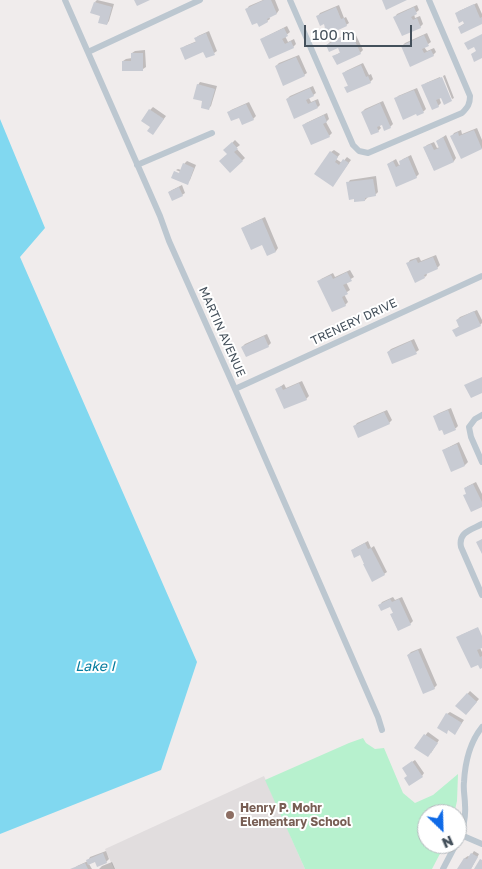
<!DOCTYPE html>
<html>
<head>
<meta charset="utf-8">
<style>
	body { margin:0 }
	#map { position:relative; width:482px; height:869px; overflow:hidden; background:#f0ecec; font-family:"Golos Text",sans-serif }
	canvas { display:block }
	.north { position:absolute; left:417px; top:804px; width:50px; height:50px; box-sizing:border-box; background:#fff; border:1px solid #b4b9bd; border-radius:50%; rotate:156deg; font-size:14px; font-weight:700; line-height:20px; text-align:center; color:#44505b }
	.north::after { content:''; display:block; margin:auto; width:18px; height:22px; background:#0f6ae7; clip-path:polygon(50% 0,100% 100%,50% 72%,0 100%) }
	.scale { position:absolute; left:304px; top:25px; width:108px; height:22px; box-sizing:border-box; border:2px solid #44505b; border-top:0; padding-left:6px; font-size:15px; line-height:18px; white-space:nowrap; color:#44505b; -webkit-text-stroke:4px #fff; paint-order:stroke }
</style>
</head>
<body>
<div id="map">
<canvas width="482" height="869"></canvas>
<div class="north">N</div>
<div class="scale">100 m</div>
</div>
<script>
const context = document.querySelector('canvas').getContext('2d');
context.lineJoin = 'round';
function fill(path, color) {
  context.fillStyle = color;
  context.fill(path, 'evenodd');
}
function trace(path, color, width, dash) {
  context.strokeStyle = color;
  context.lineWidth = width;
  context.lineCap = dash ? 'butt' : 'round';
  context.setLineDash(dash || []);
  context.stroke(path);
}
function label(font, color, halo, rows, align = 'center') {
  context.font = font + ' "Golos Text",sans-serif';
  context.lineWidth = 4;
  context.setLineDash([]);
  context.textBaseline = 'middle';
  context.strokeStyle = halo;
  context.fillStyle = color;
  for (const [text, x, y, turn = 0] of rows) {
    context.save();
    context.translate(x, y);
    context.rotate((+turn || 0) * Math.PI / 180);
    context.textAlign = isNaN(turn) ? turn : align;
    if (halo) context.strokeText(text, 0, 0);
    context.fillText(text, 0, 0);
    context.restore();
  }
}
const education = new Path2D(`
	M264 776 305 869H114L105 849Z`);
const green = new Path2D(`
	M363 738 366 743 375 749 384 748 403 793 415 803 433 795 458 774 457 801 454 814H427V844H445L432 869H305L265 780 349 743Z`);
const water = new Path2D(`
	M0 119 45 228 20 257 197 662 161 770 0 834Z`);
const shadow = new Path2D(`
	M97 0 114 4 109 21 107 24 95 2Z
	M263 0H275L279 10 277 13 269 16 270 19 267 21 247 9 249 6Z
	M477 3 482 14V23L459 27 465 23 456 14 459 11Z
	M339 5 344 18 346 17 349 23 346 25 321 30 326 27 324 23 318 16 320 13Z
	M417 5 419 10 414 14 415 18 420 16 423 24 420 27 395 17 397 14Z
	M287 26 290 32 285 36 288 42 294 39 296 44 293 47 262 40 265 37Z
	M209 31 217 51 214 53 204 51 182 49 185 46 197 41 196 38 198 36Z
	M354 31 363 50 360 53 334 56 341 52 339 47 327 45 330 42Z
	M427 33 431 42 424 47 427 51 434 48 436 52 433 55 411 65 402 46 405 43Z
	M145 50 146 67 143 69 123 61 126 59 132 58V53L135 51Z
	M299 55 307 73 304 75 276 66 279 63Z
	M363 63 369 75 371 74 373 79 370 82 346 87 349 85 344 73 346 71Z
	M445 75 454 98 452 99 443 76Z
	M440 77 450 101 441 96 439 97 441 103 438 106 423 86 426 83Z
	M200 82 217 86 211 106 209 108 204 100 198 85Z
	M313 86 316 93 309 98 311 102 318 99 320 105 318 107 287 99 290 96Z
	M417 88 426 109 424 111 418 114 417 112 396 99 398 96Z
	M383 101 393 124 390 127 383 123 379 125 381 128 378 131 362 112 365 109Z
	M249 102 256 116 253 119 228 113 231 110Z
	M153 107 166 116 155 131 151 126 150 110Z
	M327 113 329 119 326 122 332 133 329 136 303 126 306 123Z
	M477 128 482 140V148L461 157 452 136 454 133 461 130 462 134Z
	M446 135 456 158 454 161 434 170 424 148 427 145 434 142 437 148 440 147 437 141Z
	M235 140 240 145 236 148 245 158 230 171 229 154 225 150Z
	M334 150 340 154 336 159 342 163 347 157 351 160 335 182 331 152Z
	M411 155 419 174 416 177 388 164 391 162 396 159 399 165 401 164 400 162 403 159Z
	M187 161 196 165 190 180 187 183 185 176V174L176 170 178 169 181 170 184 164Z
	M376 176 378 192 375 195 368 197 365 200 348 183 350 180Z
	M182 185 185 193 182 195 169 192 172 190Z
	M265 217 278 248 276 251 267 254 263 244 243 228 246 226Z
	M436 255 440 265 437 268 426 272 427 275 425 277 408 263 410 260 419 257 421 261Z
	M350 270 354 277 346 282 350 290 344 294 348 302 345 305 319 282 321 279 333 273 335 277Z
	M477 310 482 320V323L480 325 454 330 460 326 457 320 460 317Z
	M267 334 271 343 268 346 242 347 245 344Z
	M414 339 419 350 416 352H388L391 349Z
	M302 381 309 396 306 399 277 389 284 384 286 388Z
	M451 408 458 426 456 428 445 433 435 417 437 414Z
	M387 410 392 420 389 423 355 426 357 423Z
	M459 442 468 462 465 465 452 470 444 450 447 448Z
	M476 482 482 494V506L467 493 465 488 468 486Z
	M368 541 371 548 374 546 387 572 384 574 361 553 352 551 355 548Z
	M393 597 395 600 402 597 413 621 410 624 398 630 391 615 394 612 391 605H380L382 602Z
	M477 628 482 639V647L480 648 482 652V667L458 638 461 635Z
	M421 648 437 685 434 688 408 655 411 652Z
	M470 691 479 699 466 714 457 706Z
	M450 712 464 720 455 733 449 729 446 732 447 714Z
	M428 732 439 740 431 753 416 747Z
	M415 760 424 773 422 776 408 775 406 766Z
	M106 851 109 859 106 862 96 861 89 864 92 869H74L77 866 88 861 90 857Z
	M474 851 479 854 471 869H459L465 858 468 856 470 857Z
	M112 862 115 869H99L102 866Z`);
const building = new Path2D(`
	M134 0H150L137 6Z
	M264 0H271L277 14 267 19 268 22 259 27 257 23 252 25 245 9Z
	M382 0H407L386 10Z
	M94 2 112 7 107 25 98 23 100 16 90 13Z
	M474 4 480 18 482 17V24L461 34 458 27 464 24 463 21 459 23 455 13Z
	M336 7 341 19 344 18 347 26 323 37 320 30 325 28 324 24 320 26 316 16Z
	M414 7 417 14 411 17 413 20 417 18 421 28 402 36 393 17Z
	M284 28 288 36 282 39 285 44 291 41 294 48 269 59 260 39Z
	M206 33 215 55 206 58 203 52 185 60 180 48 196 42 194 38Z
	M351 33 361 54 337 65 332 56 340 53 338 48 329 52 326 45Z
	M482 34V58L474 62 471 54 476 51 474 47 468 50 464 43Z
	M424 35 429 46 422 49 424 53 431 50 434 56 410 67 401 46Z
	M131 53H143V71H122V61H131Z
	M296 57 305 76 283 86 275 66Z
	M361 65 366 77 368 76 371 83 347 93 344 87 348 86 342 73Z
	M442 77 452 101 444 105 441 98 436 100 439 107 432 110 421 85Z
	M197 84 215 89 209 110 201 108 202 101 193 99Z
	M310 88 314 96 306 100 308 104 315 101 318 108 294 119 286 99Z
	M414 90 424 113 417 116 416 114 403 120 394 98Z
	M380 103 391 128 384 131 382 125 377 127 379 132 371 135 361 112Z
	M246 104 254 120 242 125 239 118 231 121 227 112Z
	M149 109 164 119 153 135 147 131 150 127 141 121Z
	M324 115 327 122 323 124 330 137 311 145 302 125Z
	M474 130 482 149 461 159 450 136 458 132 459 136Z
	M443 137 454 162 434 171 423 147 431 144 434 150 439 148 436 141Z
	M232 142 238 149 234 152 243 161 230 173 219 161 227 154 223 150Z
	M330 151 338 157 335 162 339 165 343 159 349 163 333 187 314 174Z
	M408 157 417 178 396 187 387 164 393 161 396 167 400 165 399 161Z
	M183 163 194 168 188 185 171 178 174 171 179 173Z
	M373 179 376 196 365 198V201L354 202V199L349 200 346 182Z
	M179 187 183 196 172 201 168 192Z
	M262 219 276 252 267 256 262 245 251 250 241 228Z
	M433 257 438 269 424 275 425 278 415 283 406 263 416 259 418 263Z
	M347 272 352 281 343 285 348 294 342 297 346 306 332 312 317 281 331 275 333 279Z
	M474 311 481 326 456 337 452 330 459 327 456 320Z
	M264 336 269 347 246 357 241 347Z
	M411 341 417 354 392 364 387 352Z
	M482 377V393L471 398 464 385Z
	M299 383 307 400 284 409 275 389 281 386 283 390Z
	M448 410 456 430 444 435 442 430 439 431 433 416Z
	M384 412 390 424 358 438 353 426Z
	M457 444 465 466 451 472 442 450Z
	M473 484 482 502V507L471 512 463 495 466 494 464 488Z
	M482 539V554L476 542Z
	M365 543 368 549 371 548 385 575 372 582 363 564H364L360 555 354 558 351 550Z
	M390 599 392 602 399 599 411 625 398 631 390 614 393 613 390 607 381 611 378 605Z
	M478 627 482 636V648L477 650 480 657 482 656V668L480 669 478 665 471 668 456 637Z
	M418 650 435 689 423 694 407 655Z
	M467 693 477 702 466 715 455 706Z
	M446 713 462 723 455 735 448 730 447 734 437 728Z
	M424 734 438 743 428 757 414 748Z
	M412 761 423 777 409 786 404 778 407 776 402 768Z
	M103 853 107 863 97 867 95 862 88 865 86 860Z
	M471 853 478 857 471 869H457L464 858 467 859Z
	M480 859 482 860V869H474Z
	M85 863 88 869H70Z`);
const minor = new Path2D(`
	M65 0 160 216 169 241 235 389 378 717 382 730
	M290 0 353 145 359 151 368 153 462 113C468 107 470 104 470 96L429 0
	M88 52 200 0
	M137 165 212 133
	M235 389 482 276
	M482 415 475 419 469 427 471 437 482 462
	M482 524C471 530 458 532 461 547L482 595
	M461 835 482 844
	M457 843C463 832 466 817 465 805 465 797 463 790 464 782 465 763 470 742 482 727
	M443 869 456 844`);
const markers = [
	[230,815,5,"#8d6e63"]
];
const streetNames = [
	["TRENERY DRIVE",354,322,-25],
	["MARTIN AVENUE",222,332,66]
];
const educationNames = [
	["Henry P. Mohr",240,808],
	["Elementary School",240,822]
];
const waterNames = [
	["Lake I",95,667]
];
fill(education, '#e1ddde');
fill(green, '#b7f1ce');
fill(water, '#81d8f0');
fill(shadow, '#0003');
fill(building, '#c8cbd3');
trace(minor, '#bcc7d0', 6);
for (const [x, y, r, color] of markers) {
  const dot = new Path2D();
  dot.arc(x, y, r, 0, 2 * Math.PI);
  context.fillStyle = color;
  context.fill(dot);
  trace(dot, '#fff', 2);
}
label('12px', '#44505b', '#fff', streetNames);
label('bold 12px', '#785e54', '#fff', educationNames, 'left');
label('italic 14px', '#057c9e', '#fff', waterNames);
</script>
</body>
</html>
